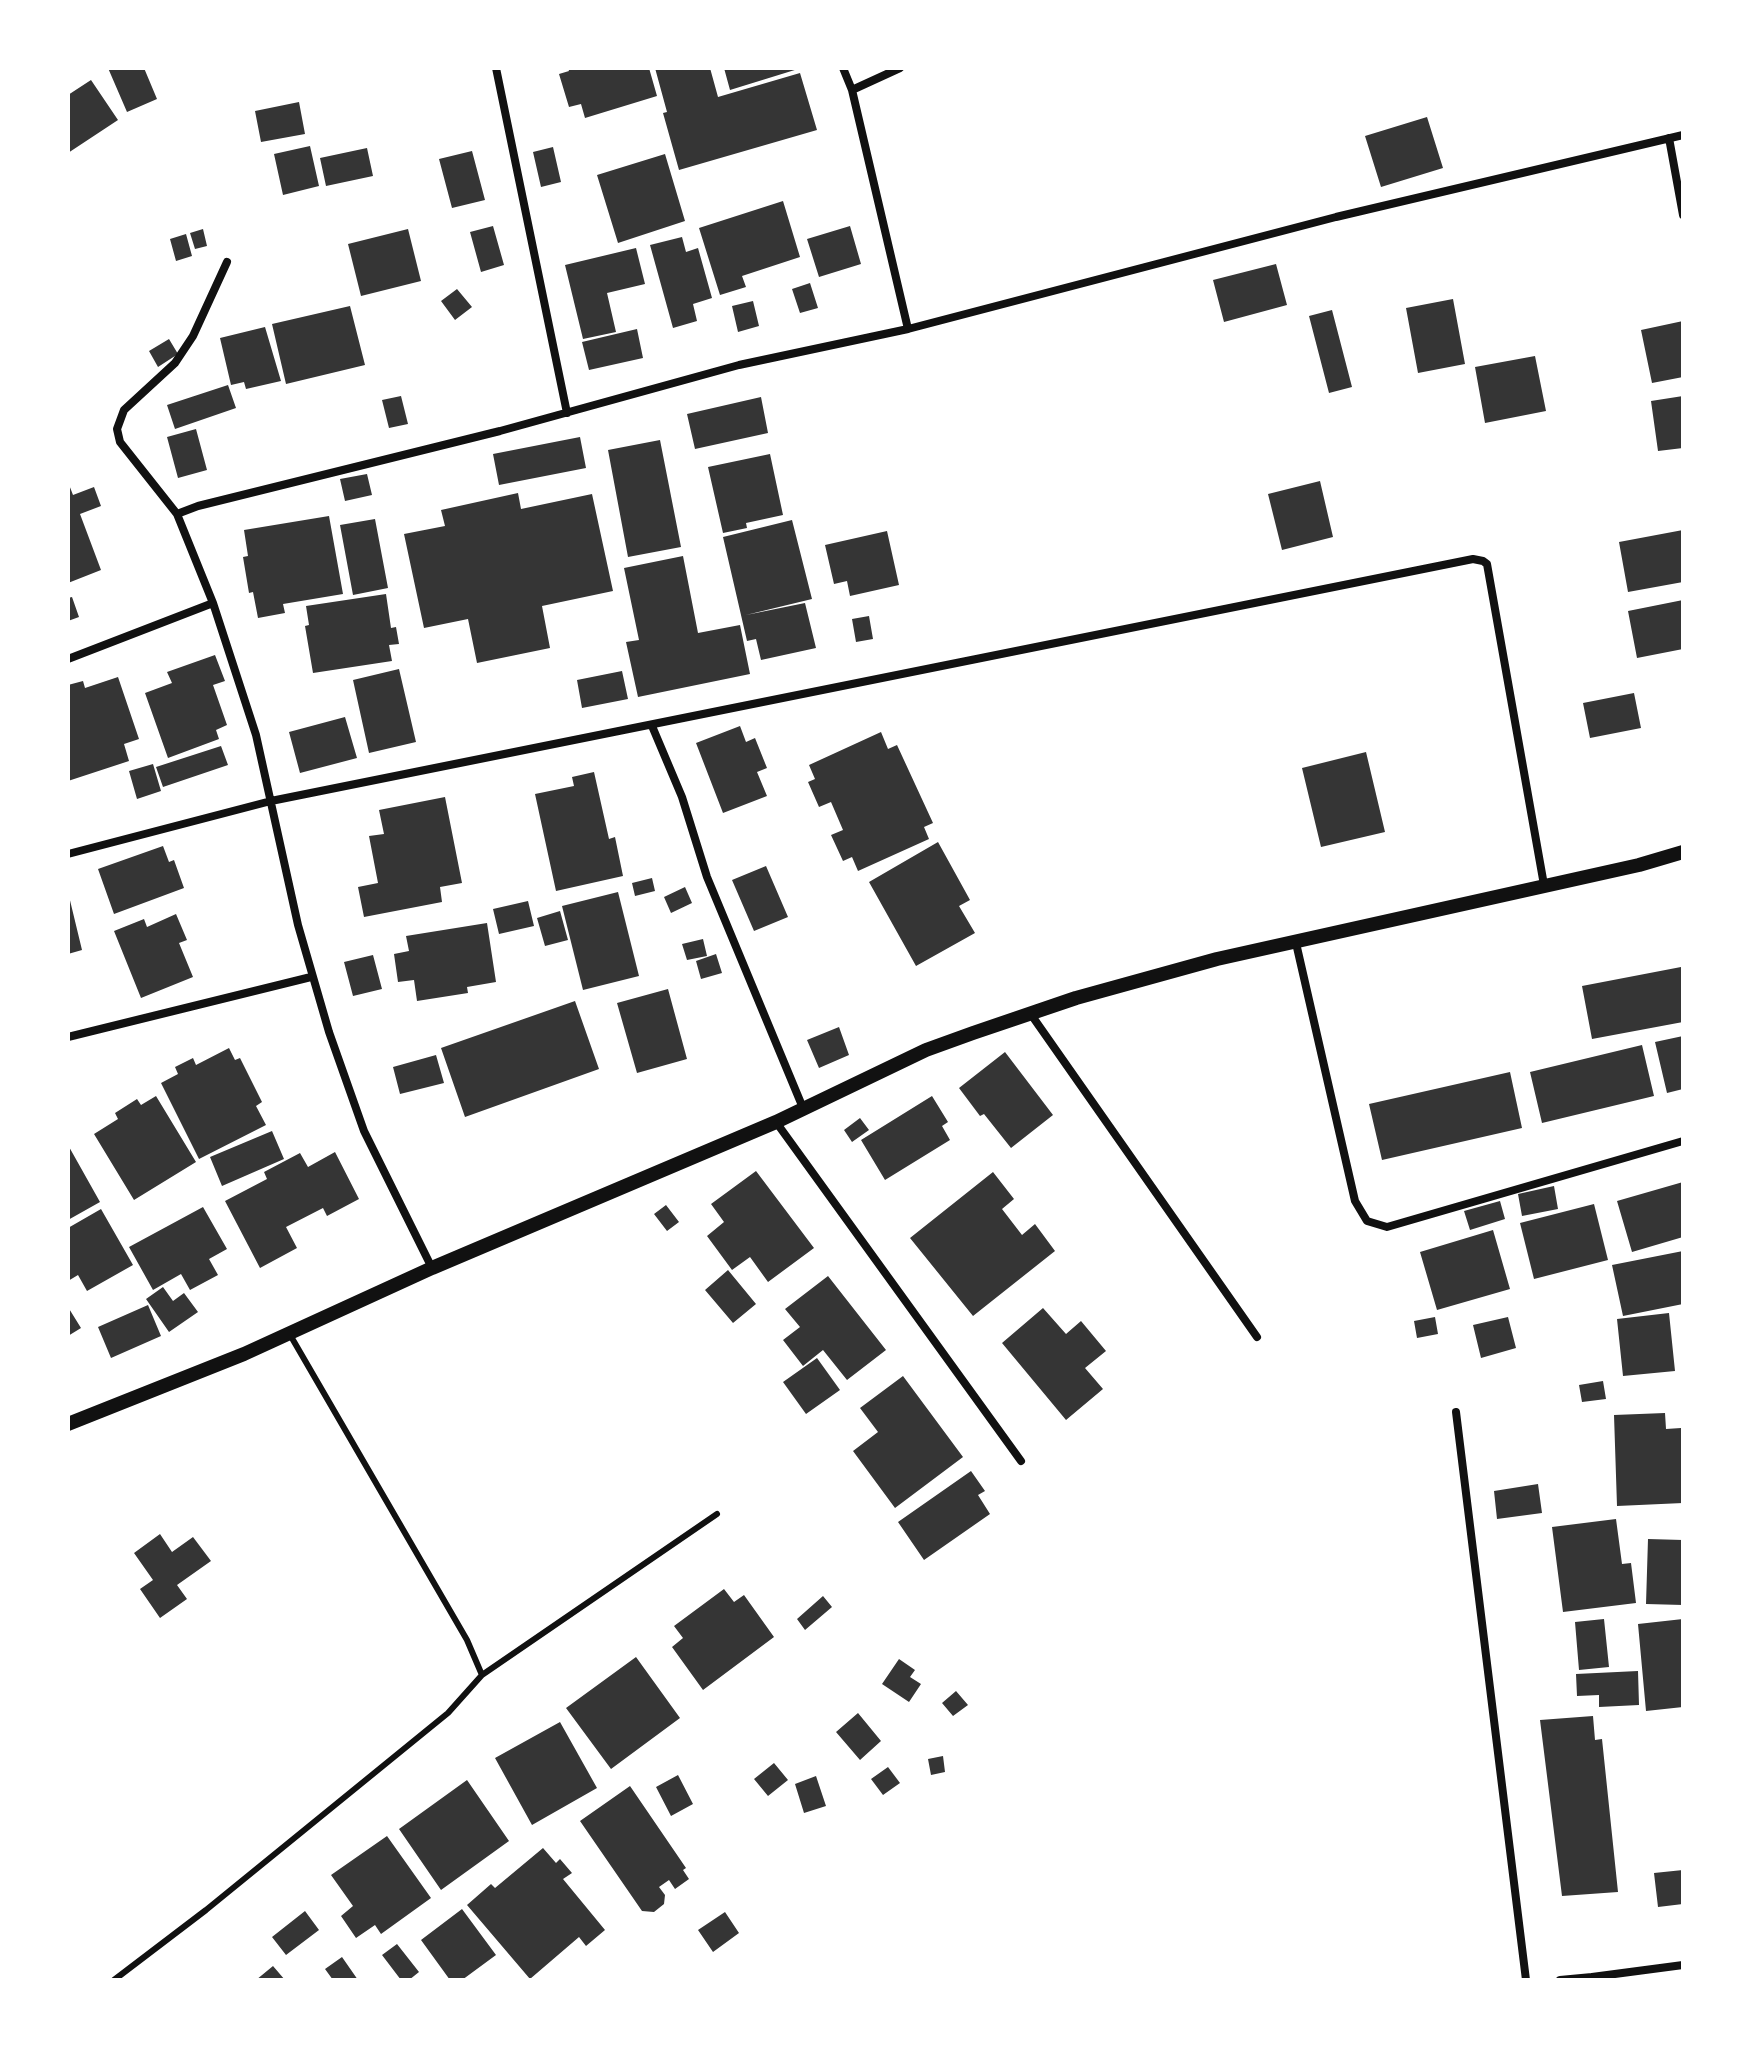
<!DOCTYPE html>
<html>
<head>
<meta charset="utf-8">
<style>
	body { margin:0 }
	#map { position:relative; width:1751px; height:2048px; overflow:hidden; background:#fff; font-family:"IBM Plex Sans",sans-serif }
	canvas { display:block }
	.frame { position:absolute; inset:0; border:70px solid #fff; pointer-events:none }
</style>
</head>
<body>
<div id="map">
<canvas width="1751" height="2048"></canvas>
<div class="frame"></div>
</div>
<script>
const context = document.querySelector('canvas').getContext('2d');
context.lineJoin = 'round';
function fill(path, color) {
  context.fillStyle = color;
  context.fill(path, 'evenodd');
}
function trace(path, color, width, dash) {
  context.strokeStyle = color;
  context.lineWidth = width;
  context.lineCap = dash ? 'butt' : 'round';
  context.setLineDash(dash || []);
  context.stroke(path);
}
const building = new Path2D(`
	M108 68H144L157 99 127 112Z
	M568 68H649L657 96 585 118 581 104 569 107 559 74 569 71Z
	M655 68H710L718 97 800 73 817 130 679 170 663 113 667 112Z
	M724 68H798V69L730 90Z
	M91 80 118 120 68 153V95Z
	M299 102 305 134 261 142 255 111Z
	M1427 117 1443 168 1381 187 1365 136Z
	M310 146 319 186 283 195 274 154Z
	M553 147 561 182 541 187 533 152Z
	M367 148 373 176 326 186 320 158Z
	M472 151 485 200 452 208 439 159Z
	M665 154 685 221 618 243 597 175Z
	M783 201 800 257 742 276 746 287 720 295 699 228Z
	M493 226 504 265 481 272 470 232Z
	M850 226 861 264 819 277 807 239Z
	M203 229 207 246 195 249 190 233Z
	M408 229 421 281 361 296 348 244Z
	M186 234 192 256 176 261 170 239Z
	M682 237 686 252 698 248 712 298 693 304 697 321 673 328 650 245Z
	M636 248 645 284 607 293 616 332 583 339 565 265Z
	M1276 264 1287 305 1224 322 1213 280Z
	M810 283 818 308 800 313 792 289Z
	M457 289 472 307 455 320 441 301Z
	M1453 299 1465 364 1418 373 1406 308Z
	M753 301 759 326 738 332 732 306Z
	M350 306 365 365 286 384 272 324Z
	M1332 310 1352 387 1329 393 1309 316Z
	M1683 321V377L1652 383 1641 330Z
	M265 327 281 381 246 389 244 382 231 385 220 338Z
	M637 329 643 358 589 370 582 342Z
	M169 339 178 354 158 367 149 351Z
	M1535 356 1546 411 1485 423 1475 367Z
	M228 385 236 408 175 429 167 405Z
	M401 396 408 424 389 428 382 400Z
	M1683 396V448L1658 451 1651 401Z
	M761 397 768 433 695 449 687 414Z
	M196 429 207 470 178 478 167 437Z
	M580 437 586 468 499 485 493 454Z
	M660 440 681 547 628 557 608 450Z
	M770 454 783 515 746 523 747 528 723 533 708 467Z
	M367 474 372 495 345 501 340 479Z
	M1320 481 1333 537 1282 550 1268 494Z
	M68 482 73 495 94 487 101 506 80 514 101 570 68 583Z
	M518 493 521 509 592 494 613 591 542 606 550 648 477 663 468 619 424 628 404 534 445 526 441 510Z
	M329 516 343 594 283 604 285 613 258 618 253 592 249 593 243 557 248 556 244 530Z
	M375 519 388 588 353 595 340 525Z
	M792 520 812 599 746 615 805 603 816 648 761 660 756 639 747 641 723 537Z
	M1683 530V582L1628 592 1619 542Z
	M887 531 899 585 850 596 847 581 834 584 825 545Z
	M683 556 698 633 740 625 750 674 638 697 626 642 639 640 624 568Z
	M386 594 391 628 396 627 399 644 389 645 392 661 313 673 305 626 309 625 306 606Z
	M72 597 79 617 68 621V598Z
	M1683 600V649L1637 658 1628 611Z
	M869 616 873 639 856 642 852 619Z
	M215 655 225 681 213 685 227 725 216 730 219 739 168 758 145 693 172 683 167 672Z
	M399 669 416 742 369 753 353 680Z
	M622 671 628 699 582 708 577 680Z
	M118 677 139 739 124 744 129 761 68 781V685L83 681 85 688Z
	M1634 693 1641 728 1590 738 1583 703Z
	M345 717 357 758 300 773 289 732Z
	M740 726 746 742 755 738 767 768 757 772 767 796 723 813 696 743Z
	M881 732 888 749 897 745 933 823 924 827 929 839 858 871 852 857 843 861 831 835 843 830 831 802 819 807 808 782 815 779 809 765Z
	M221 746 228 765 163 787 156 767Z
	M1366 752 1385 832 1321 847 1302 768Z
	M153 764 161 791 137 799 129 771Z
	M594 772 609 839 615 837 623 876 556 891 535 794 574 786 572 777Z
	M445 797 462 883 440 887 442 902 364 917 358 887 378 883 369 836 384 834 379 810Z
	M938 842 970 900 959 906 975 933 916 966 869 882Z
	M163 846 169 862 174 860 184 888 114 914 98 869Z
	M766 866 788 917 754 931 732 880Z
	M652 878 655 891 635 896 632 883Z
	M685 887 692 903 671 913 664 897Z
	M68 892 82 950 68 954Z
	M618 892 639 976 583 990 562 906Z
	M528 901 534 926 499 934 493 909Z
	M560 911 568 940 545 946 537 918Z
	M176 914 187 940 179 943 193 977 141 998 114 931 144 919 147 927Z
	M487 923 496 982 467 987 468 993 417 1001 414 980 398 982 394 954 409 951 406 936Z
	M703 939 707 956 687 960 682 944Z
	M716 954 722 973 701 979 696 961Z
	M373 955 382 989 353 996 344 962Z
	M1681 967 1683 1022 1592 1039 1582 986Z
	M668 989 687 1059 637 1073 617 1003Z
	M575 1001 599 1069 465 1117 441 1048Z
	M839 1027 849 1055 819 1068 807 1040Z
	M1683 1036V1089L1667 1093 1655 1042Z
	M1642 1045 1654 1096 1542 1123 1530 1072Z
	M229 1048 235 1060 240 1058 262 1102 256 1106 266 1125 199 1159 161 1083 178 1074 175 1067 193 1058 196 1065Z
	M1005 1052 1053 1115 1011 1148 984 1114 980 1116 959 1088Z
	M436 1055 444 1083 400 1094 393 1067Z
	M1510 1072 1522 1128 1382 1160 1369 1104Z
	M156 1096 196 1162 134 1200 94 1134 118 1119 115 1113 137 1099 141 1105Z
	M932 1096 948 1122 942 1126 950 1140 885 1180 861 1140Z
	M860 1118 869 1130 852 1142 844 1130Z
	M272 1131 284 1159 222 1186 210 1157Z
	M68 1145 100 1202 68 1220Z
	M335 1152 359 1199 327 1216 323 1208 286 1227 297 1248 260 1268 225 1201 267 1179 264 1172 300 1153 308 1167Z
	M756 1171 814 1248 768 1282 750 1257 732 1270 707 1236 724 1222 711 1204Z
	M993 1172 1014 1199 1002 1209 1022 1235 1035 1224 1055 1251 973 1316 910 1238Z
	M1683 1182V1237L1632 1252 1617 1201Z
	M1554 1186 1558 1209 1522 1216 1518 1194Z
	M1500 1201 1505 1219 1470 1230 1464 1211Z
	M1594 1204 1608 1260 1534 1279 1520 1223Z
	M666 1205 679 1222 667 1231 654 1214Z
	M203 1207 227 1249 209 1259 218 1275 190 1290 181 1274 153 1290 129 1247Z
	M101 1209 133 1265 87 1291 78 1275 68 1281V1228Z
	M1493 1230 1510 1289 1437 1310 1420 1252Z
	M1683 1251V1304L1623 1316 1612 1265Z
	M728 1270 756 1304 733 1323 705 1290Z
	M828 1276 886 1350 847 1380 823 1350 803 1366 783 1340 800 1327 785 1309Z
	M163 1287 173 1301 184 1293 198 1312 169 1332 146 1299Z
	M148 1305 161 1336 111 1358 98 1327Z
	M68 1307 81 1328 68 1336Z
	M1043 1308 1066 1334 1081 1321 1106 1351 1085 1368 1103 1389 1066 1420 1002 1343Z
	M1669 1313 1675 1371 1623 1376 1617 1319Z
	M1435 1317 1438 1334 1417 1338 1414 1321Z
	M1508 1317 1516 1348 1481 1358 1473 1325Z
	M817 1358 840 1390 806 1414 783 1382Z
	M903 1376 963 1457 895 1508 853 1451 878 1432 860 1408Z
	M1603 1381 1606 1399 1582 1402 1579 1385Z
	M1665 1413 1666 1429 1681 1428 1683 1503 1617 1506 1614 1415Z
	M971 1471 985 1491 978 1495 990 1514 924 1560 898 1522Z
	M1538 1484 1542 1513 1497 1519 1494 1491Z
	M1616 1519 1622 1564 1631 1563 1636 1603 1563 1612 1552 1527Z
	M160 1534 172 1552 193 1537 211 1561 177 1585 187 1599 160 1618 140 1589 153 1580 134 1553Z
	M1648 1539 1683 1540V1605L1646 1604Z
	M724 1589 734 1602 744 1595 774 1637 703 1690 672 1647 683 1638 674 1626Z
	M823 1596 832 1607 805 1630 797 1619Z
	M1604 1619 1609 1667 1579 1670 1575 1622Z
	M1683 1619V1707L1646 1711 1638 1624Z
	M636 1657 680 1718 611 1769 566 1708Z
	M899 1659 915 1670 910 1677 921 1684 909 1702 882 1684Z
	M1638 1671 1639 1705 1599 1707V1695L1577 1696 1576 1674Z
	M956 1691 968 1705 953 1716 942 1703Z
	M858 1713 881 1741 860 1760 836 1732Z
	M1593 1716 1595 1740 1602 1739 1618 1892 1562 1896 1540 1720Z
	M560 1722 597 1788 532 1825 495 1758Z
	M943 1756 945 1772 931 1775 928 1759Z
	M774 1763 788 1780 768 1796 754 1779Z
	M888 1767 900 1783 883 1795 871 1779Z
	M678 1775 693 1804 671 1816 656 1787Z
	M816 1776 826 1806 804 1813 795 1784Z
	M467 1780 509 1841 441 1890 399 1829Z
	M630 1786 686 1868 683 1870 689 1879 675 1889 669 1880 659 1887 665 1895 664 1904 654 1912 642 1911 580 1821Z
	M387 1836 431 1898 381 1934 375 1925 356 1938 341 1916 353 1906 331 1875Z
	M543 1848 556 1863 560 1859 572 1873 563 1879 605 1930 586 1946 579 1937 530 1979 467 1905 491 1884 495 1888Z
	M1683 1870V1904L1658 1907 1654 1873Z
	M462 1909 496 1955 462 1980H450L421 1940Z
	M305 1911 319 1930 286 1955 272 1937Z
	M725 1912 739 1933 713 1952 698 1930Z
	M397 1944 419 1972 409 1980H401L382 1955Z
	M342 1957 358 1980H333L325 1969Z
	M273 1966 285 1980H256Z`);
const service = new Path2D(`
	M482 1675 717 1514
	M114 1980 206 1910 448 1713 482 1675 467 1640 289 1333`);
const minor = new Path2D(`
	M496 68 567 413
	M843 68 852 90 908 329
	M852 90 900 68
	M1669 138 1683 215
	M227 262 193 336 175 363 124 410 117 429 120 442 177 514 213 603 256 735 298 925 329 1032 364 1131 432 1268
	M177 514 198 506 500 431 739 365 908 329 1336 217 1683 135
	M68 659 213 603
	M652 726 682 797 707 877 803 1108
	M68 854 271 801 1473 559 1483 561 1487 564 1544 885
	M1296 943 1355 1201 1367 1221 1387 1227 1683 1141
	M1030 1013 1257 1337
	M68 1037 311 977
	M776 1122 1021 1461
	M1456 1412 1526 1980
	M1592 1977 1683 1965
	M1560 1980 1592 1977V1979`);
const tertiary = new Path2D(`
	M68 1424 244 1354 432 1268 776 1122 926 1050 973 1033 1076 998 1217 959 1639 865 1683 852`);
fill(building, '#353535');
trace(service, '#111', 6);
trace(minor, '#111', 8);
trace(tertiary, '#111', 14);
</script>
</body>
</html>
